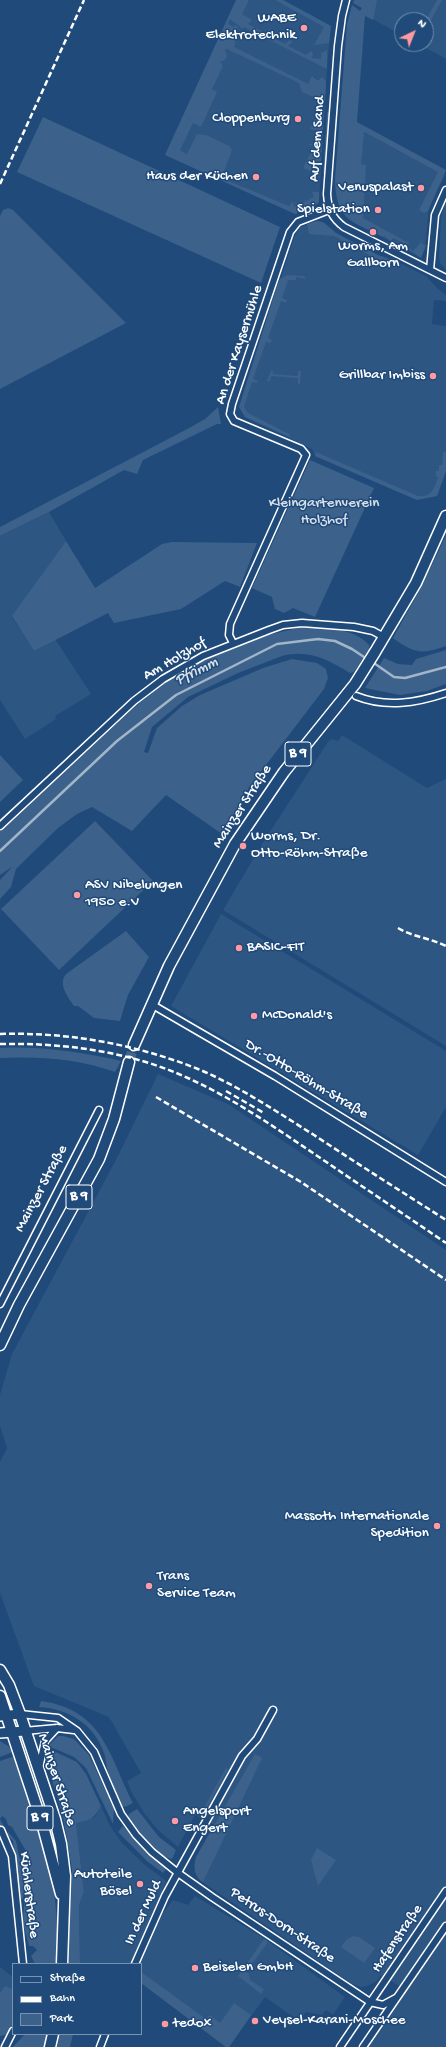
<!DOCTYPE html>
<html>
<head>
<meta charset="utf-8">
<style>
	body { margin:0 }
	#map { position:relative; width:446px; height:2047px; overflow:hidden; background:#1f4a7a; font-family:"Gochi Hand",sans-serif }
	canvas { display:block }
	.legend { position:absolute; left:12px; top:1963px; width:130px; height:72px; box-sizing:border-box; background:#1f4a7a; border:1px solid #7992af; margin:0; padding:5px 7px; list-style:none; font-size:12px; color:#fff }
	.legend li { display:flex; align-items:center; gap:8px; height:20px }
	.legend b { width:20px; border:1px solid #7992af }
	.north { position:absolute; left:394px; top:12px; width:40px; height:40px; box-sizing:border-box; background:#1f4a7a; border:1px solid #7992af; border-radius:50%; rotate:43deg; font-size:11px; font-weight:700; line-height:16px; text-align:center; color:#fff }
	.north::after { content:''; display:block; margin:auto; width:14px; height:18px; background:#ff9aa2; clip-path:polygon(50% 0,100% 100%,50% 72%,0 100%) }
</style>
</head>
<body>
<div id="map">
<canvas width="446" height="2047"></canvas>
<ul class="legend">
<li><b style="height:5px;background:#1f4a7a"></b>Straße</li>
<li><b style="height:5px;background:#fff"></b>Bahn</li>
<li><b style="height:11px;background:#3c618b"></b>Park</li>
</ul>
<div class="north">N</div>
</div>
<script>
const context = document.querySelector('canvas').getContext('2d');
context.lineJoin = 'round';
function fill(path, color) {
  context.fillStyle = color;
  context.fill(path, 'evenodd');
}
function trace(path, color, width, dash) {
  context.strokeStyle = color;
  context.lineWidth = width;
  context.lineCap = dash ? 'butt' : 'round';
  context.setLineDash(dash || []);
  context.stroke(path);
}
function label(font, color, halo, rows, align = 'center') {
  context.font = font + ' "Gochi Hand",sans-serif';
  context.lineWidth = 3;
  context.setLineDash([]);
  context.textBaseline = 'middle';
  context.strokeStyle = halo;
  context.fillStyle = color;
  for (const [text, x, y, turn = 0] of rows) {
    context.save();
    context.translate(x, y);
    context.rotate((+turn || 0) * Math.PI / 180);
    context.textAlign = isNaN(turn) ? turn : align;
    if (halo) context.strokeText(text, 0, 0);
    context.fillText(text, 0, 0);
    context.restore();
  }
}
const built = new Path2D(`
	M236 0H283L331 26 327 67 319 202 314 207 295 214 165 155Z
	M367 0H446V59L419 44H426V20H402V35L365 15Z
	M356 128 445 175 429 206 425 249 421 258 353 221Z
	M445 204H446V270L440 263 439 257 441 218Z
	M317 221 323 222 336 233 378 255 392 259 426 276 439 290 446 295V301L434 300 432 324 446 326V471L437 496 417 500 315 456 312 449 245 417 239 407 295 235 301 227Z
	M49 512 66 541 12 617 34 651 55 639 91 694 55 716 56 719 25 739 0 700V536Z
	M342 735 427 788 446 779V1046L223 910 262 844 328 742 332 739 338 741Z
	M221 914 446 1051V1107L418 1155 171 1006Z
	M158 1074 228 1104 446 1250V2047H368L406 1990 381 1975 377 1981 367 1986 361 1987 352 1984 198 1879 195 1871 196 1857 214 1825 195 1815 178 1847 158 1830 144 1813 132 1793 127 1781 141 1773 109 1717 34 1686 0 1593V1462L7 1448 0 1426V1395L12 1354 117 1158Z
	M101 1806 110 1826 122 1843 145 1865 165 1880 166 1883 162 1890V1899L130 1964H80L79 1905 84 1892 76 1823 95 1817Z
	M195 1896 265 1939 345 1997 333 2015 326 2010 322 2015 306 2012 299 2021 265 1997 229 2047H226L141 1983V1964H138L157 1921 173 1900 188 1905Z
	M0 1967 13 1977V2023L8 2034 0 2036Z`);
const green = new Path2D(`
	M236 0H249L242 14 252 20 248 24 265 33 270 29 273 31 268 35 285 44 290 40 293 42 288 46 306 55 311 51 313 53 312 58 321 59V53L327 50V69L244 27 243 29 230 19 228 24 234 27 235 25 242 31 237 28 231 39 236 41 234 47 308 84 312 76 318 81 322 77 326 81 325 102 302 92 299 83 227 49 225 50 227 56 225 60 220 62 223 66 212 89 217 92 201 127 193 123 180 150 187 154 197 134 206 135 229 146 232 150 223 174 226 180 289 206 293 201 294 207 296 206 295 201 298 205 314 197 312 192H319V202L317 204 295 214 165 155Z
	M275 0H283L331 26 329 43 314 45 324 27Z
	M354 0H377L373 20 365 16 357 122 446 170 428 211 424 213 419 210 438 172 364 132 361 164 366 165 363 218 409 243 407 246 413 251 425 238 421 244 426 245 421 258 406 247 404 248 401 247 403 243 393 238 391 241 384 236 383 237C350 220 336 221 335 179L347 24 352 5 360 11 362 8 353 3Z
	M437 0H442L426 29V20Z
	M320 109 324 111 320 175 303 168 314 146 308 144H314L316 130 310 129Z
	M327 112 329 113 325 173 323 174Z
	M43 117 280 227 261 283 17 172Z
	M8 208 13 210 126 323 0 389V216L3 210Z
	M317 221 323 222 336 233 378 255 398 263 376 259 334 236 309 234 307 224Z
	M287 275 304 276 306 279 296 277V280H288L282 298 287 300 286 303 281 301 268 338 272 340 271 343 266 342 253 379 258 381 257 383 252 382 244 407 248 413 289 434 290 437 245 417 239 407 277 286 280 279Z
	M272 369 273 374 298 376V371H301L300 384H298V378L271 376 270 381H267Z
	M218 407 221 424H217L143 460 137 474 124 470 49 512 0 536V527L191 427 205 419Z
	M316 452 418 496C432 497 434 489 438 477H436V471H439V465H442L443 452H446V471L437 496 417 500 315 456Z
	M310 460 374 488 315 617 293 608 284 613 275 609 272 597 252 588Z
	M446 535V646C422 655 413 653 393 638L423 584Z
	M66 541 95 588 162 544 172 542 257 543 240 587 225 581 181 609 114 623 108 613 34 651 12 616Z
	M302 627C324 628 353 627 369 645V650L354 672 350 673C327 659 308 649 282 656L238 673 188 697 152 727 144 752 148 753 157 728 182 706 200 695 263 668 292 659 317 663 326 669 328 678 324 689 250 786 222 834 166 795 132 831 92 807 77 814 58 828 16 869 11 887 0 899V880L12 867 0 875V831L136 706 164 683 205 660 268 635Z
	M446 650V684L427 691 400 695 365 688 384 658 398 664 412 665 416 659Z
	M0 755 23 780 0 802Z
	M95 821 153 881 59 970 1 909Z
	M126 931 149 957 128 995 120 1021 94 1018 78 1006H74C67 996 58 984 66 974Z
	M0 1048C41 1046 81 1052 121 1061L115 1072C80 1059 38 1056 0 1058Z
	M41 1701C104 1710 109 1756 133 1803L125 1807 122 1806C116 1794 110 1781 107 1768 106 1763 106 1758 104 1753 94 1724 69 1709 39 1707Z
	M58 1736H63L74 1739 89 1755 114 1809 113 1824 86 1768 74 1757 48 1746Z
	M0 1741 8 1746 13 1752 0 1757Z
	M47 1748 77 1762 86 1774 101 1806C93 1820 90 1820 76 1823L84 1892 79 1905 80 1964H68L72 1869 63 1816 46 1760Z
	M255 1754 262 1758 203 1882C194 1876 193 1868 196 1857Z
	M15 1756C24 1783 36 1810 43 1837 54 1879 59 1921 58 1964H35L31 1956 37 1950 33 1946H29L23 1922 24 1905 29 1880 28 1859 26 1851 12 1827 8 1825 6 1819 2 1816 0 1819 4 1827 2 1829 0 1827V1761Z
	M226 1768 228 1769 201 1818 199 1817Z
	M137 1809 159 1837 176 1850 172 1859C153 1855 138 1832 128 1817L129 1814Z
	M123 1826 142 1847 166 1869 163 1873 148 1862 118 1832Z
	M8 1832 16 1841 19 1856 24 1867 25 1891 23 1898 20 1902 13 1841 5 1833Z
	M317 1848 336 1860 318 1886 311 1860Z
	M353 1936 359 1937 375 1948 364 1963 341 1947 347 1939Z
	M264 1939 268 1942 246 1972 249 1974 250 1980 264 1989 261 1994 238 1976Z
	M141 1972 206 2019 210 2015 220 2023 234 2003 251 2015 229 2047H226L141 1983Z
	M5 1986 13 1989V2023L8 2034 0 2036V1993Z
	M25 2034H49L46 2047H13Z
	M60 2034H73L70 2047H57Z`);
const stream = new Path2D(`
	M371 661 394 677 405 678 446 667
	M0 851 117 741 176 695 277 644 318 639 335 641 352 649 367 659`);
const primaryTunnel = new Path2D(`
	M129 1062 134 1045`);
const minor = new Path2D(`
	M346 0 342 16 338 46 327 194C328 209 332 218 344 227L446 278
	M430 270 435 215 446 190
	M233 643 229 635 230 624 306 455 301 449 234 421 230 414 232 404 290 232 298 222 329 210
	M356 696C386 708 416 703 446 693
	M0 826 134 701 163 679 203 656 269 630 283 625 302 623 354 627 373 631 384 637
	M151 1004 275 1076 446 1182
	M0 1304 99 1110
	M20 1714 58 1718 77 1731 94 1752 121 1814 136 1835 152 1852 178 1873 212 1897 370 2002 383 2005 396 1998
	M24 1731 57 1728 74 1730
	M39 1768 45 1741 57 1728
	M1 1830 12 1856 23 1964
	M135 1964 165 1896 242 1756 257 1739 273 1710
	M5 2047 13 2031
	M100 2047 105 2034
	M340 2047 446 1891
	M363 2047 446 1926`);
const secondary = new Path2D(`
	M0 1716 20 1714
	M0 1733 24 1731`);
const primary = new Path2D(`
	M134 1045 169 966 235 844 284 772 355 684 375 652 416 583 446 516
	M0 1345 19 1305 99 1159 114 1119 129 1062
	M0 1670 9 1685 20 1714 55 1819 61 1844 65 1876 62 1964
	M0 1696 42 1823 61 1894
	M50 2047 53 2034`);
const rail = new Path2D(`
	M0 184 84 0
	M398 928C413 937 430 938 446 946
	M0 1034C68 1032 135 1044 198 1069 239 1086 277 1112 314 1135 358 1164 402 1192 446 1220
	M0 1044C51 1043 100 1048 149 1063 209 1082 261 1118 313 1153 357 1183 402 1213 446 1243
	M226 1091 264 1113
	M156 1097 301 1182 446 1280`);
const markers = [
	[304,28,4,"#ff9aa2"],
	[298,119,4,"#ff9aa2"],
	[256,177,4,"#ff9aa2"],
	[421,188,4,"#ff9aa2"],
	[378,210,4,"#ff9aa2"],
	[373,232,4,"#ff9aa2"],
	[433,376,4,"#ff9aa2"],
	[243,846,4,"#ff9aa2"],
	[77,895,4,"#ff9aa2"],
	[239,948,4,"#ff9aa2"],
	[254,1016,4,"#ff9aa2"],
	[437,1526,4,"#ff9aa2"],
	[149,1586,4,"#ff9aa2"],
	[175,1821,4,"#ff9aa2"],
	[140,1884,4,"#ff9aa2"],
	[195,1968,4,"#ff9aa2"],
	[255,2021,4,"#ff9aa2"],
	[165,2024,4,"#ff9aa2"]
];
const shields = [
	[298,754,26],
	[79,1197,26],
	[40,1818,26]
];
const shieldNames = [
	["B 9",298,754],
	["B 9",79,1197],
	["B 9",40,1818]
];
const poiNames = [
	["WABE",296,19,"right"],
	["Elektrotechnik",296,36,"right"],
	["Cloppenburg",290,119,"right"],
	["Haus der Küchen",248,177,"right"],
	["Venuspalast",413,188,"right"],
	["Spielstation",370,210,"right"],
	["Worms, Am",373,247,"center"],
	["Gallborn",373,264,"center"],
	["Grillbar Imbiss",425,376,"right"],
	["Worms, Dr.",251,837],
	["Otto-Röhm-Straße",251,854],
	["ASV Nibelungen",85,886],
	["1950 e.V",85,903],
	["BASIC-FIT",247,948],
	["McDonald's",262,1016],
	["Massoth Internationale",429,1517,"right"],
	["Spedition",429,1534,"right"],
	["Trans",157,1577],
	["Service Team",157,1594],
	["Angelsport",183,1812],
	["Engert",183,1829],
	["Autoteile",132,1875,"right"],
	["Bösel",132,1892,"right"],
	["Beiselen GmbH",203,1968],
	["Veysel-Karani-Moschee",263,2021],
	["tedox",173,2024]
];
const streetNames = [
	["Auf dem Sand",318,139,-86],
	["An der Kaysermühle",240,345,-72],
	["Am Holzhof",175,660,-30],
	["Mainzer Straße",243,807,-57],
	["Dr.-Otto-Röhm-Straße",306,1080,31],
	["Mainzer Straße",42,1189,-62],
	["Mainzer Straße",56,1780,72],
	["Küchlerstraße",28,1895,83],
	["In der Muld",144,1913,-65],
	["Petrus-Dorn-Straße",282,1926,34],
	["Hafenstraße",398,1939,-56]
];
const parkNames = [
	["Kleingartenverein",324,504],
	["Holzhof",324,521]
];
const waterNames = [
	["Pfrimm",197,672,-27]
];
fill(built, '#2e5683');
fill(green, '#3c618b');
trace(stream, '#a3b5c8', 2.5);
trace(primaryTunnel, '#41658e', 10, [10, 5]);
trace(minor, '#fff', 9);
trace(secondary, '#fff', 12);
trace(primary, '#fff', 13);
trace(minor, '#1f4a7a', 6);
trace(secondary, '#1f4a7a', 9);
trace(primary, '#1f4a7a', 10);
trace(rail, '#fff', 2.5, [6, 3]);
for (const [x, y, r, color] of markers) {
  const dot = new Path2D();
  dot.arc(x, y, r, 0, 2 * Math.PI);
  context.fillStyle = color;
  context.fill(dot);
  trace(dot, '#1f4a7a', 1.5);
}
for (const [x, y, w] of shields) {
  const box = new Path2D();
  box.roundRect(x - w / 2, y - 12, w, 24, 3);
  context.fillStyle = '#1f4a7a';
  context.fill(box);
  trace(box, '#fff', 1);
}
label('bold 14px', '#fff', null, shieldNames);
label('15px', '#fff', '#1f4a7a', poiNames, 'left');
label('15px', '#fff', '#1f4a7a', streetNames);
label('15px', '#d8dfe8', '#1f4a7a', parkNames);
label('italic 16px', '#d8e0e8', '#1f4a7a', waterNames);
</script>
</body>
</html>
